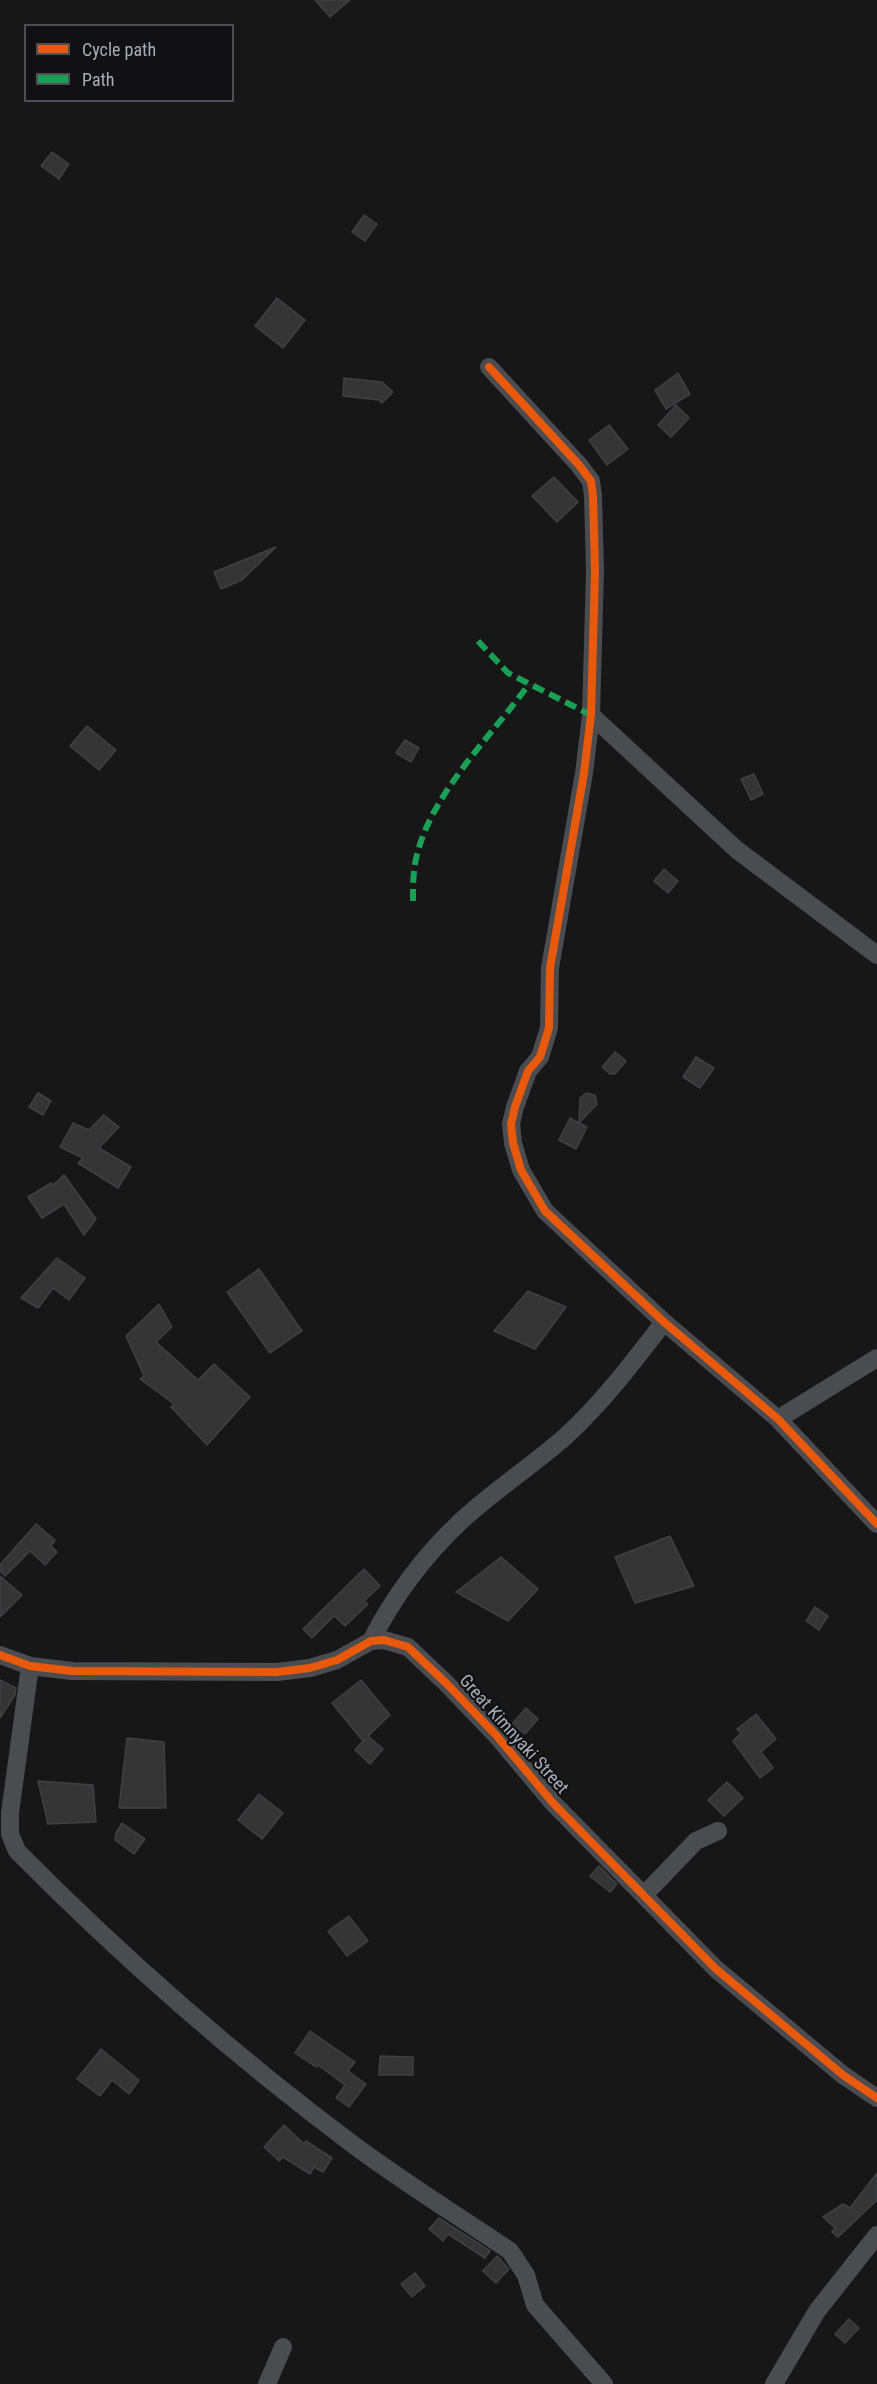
<!DOCTYPE html>
<html>
<head>
<meta charset="utf-8">
<style>
	body { margin:0 }
	#map { position:relative; width:877px; height:2384px; overflow:hidden; background:#171717; font-family:"Roboto Condensed",sans-serif }
	canvas { display:block }
	.legend { position:absolute; left:24px; top:24px; width:210px; height:78px; box-sizing:border-box; background:#111113; border:2px solid #4d4f55; margin:0; padding:8px 10px; list-style:none; font-size:18px; color:#a8adb8 }
	.legend li { display:flex; align-items:center; gap:12px; height:30px }
	.legend b { width:30px; border:2px solid #4d4f55 }
</style>
</head>
<body>
<div id="map">
<canvas width="877" height="2384"></canvas>
<ul class="legend">
<li><b style="height:8px;background:#e8590c"></b>Cycle path</li>
<li><b style="height:8px;background:#1a9f57"></b>Path</li>
</ul>
</div>
<script>
const context = document.querySelector('canvas').getContext('2d');
context.lineJoin = 'round';
function fill(path, color) {
  context.fillStyle = color;
  context.fill(path, 'evenodd');
}
function trace(path, color, width, dash) {
  context.strokeStyle = color;
  context.lineWidth = width;
  context.lineCap = dash ? 'butt' : 'round';
  context.setLineDash(dash || []);
  context.stroke(path);
}
function label(font, color, halo, rows, align = 'center') {
  context.font = font + ' "Roboto Condensed",sans-serif';
  context.lineWidth = 4.5;
  context.setLineDash([]);
  context.textBaseline = 'middle';
  context.strokeStyle = halo;
  context.fillStyle = color;
  for (const [text, x, y, turn = 0] of rows) {
    context.save();
    context.translate(x, y);
    context.rotate((+turn || 0) * Math.PI / 180);
    context.textAlign = isNaN(turn) ? turn : align;
    if (halo) context.strokeText(text, 0, 0);
    context.fillText(text, 0, 0);
    context.restore();
  }
}
const building = new Path2D(`
	M315 0H350L330 17Z
	M52 152 69 164 59 179 41 166Z
	M364 215 377 224 365 241 352 232Z
	M277 298 305 320 283 348 255 326Z
	M678 373 690 394 666 409 655 390Z
	M344 378 382 382 393 392 382 403 379 400 343 396Z
	M676 405 689 418 671 437 658 425Z
	M609 425 628 449 607 465 589 440Z
	M554 477 578 502 557 522 532 496Z
	M276 547 242 580 221 589 214 572Z
	M87 726 116 750 99 770 70 746Z
	M405 740 419 748 411 762 396 753Z
	M754 774 763 794 751 800 741 779Z
	M664 869 678 881 668 893 654 881Z
	M615 1052 626 1061 615 1074H610L602 1067Z
	M696 1057 714 1068 700 1088 683 1077Z
	M38 1093 51 1101 43 1115 29 1107Z
	M586 1093 595 1095 597 1104 579 1123 587 1127 576 1149 559 1140 570 1118 579 1123 580 1098Z
	M104 1115 119 1127 99 1148 131 1167 118 1188 78 1163 83 1158 60 1147 73 1123 89 1130Z
	M64 1175 96 1219 84 1235 64 1204 42 1218 28 1197 51 1183 53 1185Z
	M57 1258 85 1278 69 1300 53 1288 38 1308 21 1298Z
	M259 1269 302 1331 270 1353 227 1292Z
	M528 1291 566 1307 535 1349 494 1331Z
	M159 1304 172 1327 156 1342 198 1380 214 1364 250 1397 207 1445 171 1407 174 1404 140 1379 144 1376 126 1336Z
	M36 1524 55 1540 51 1546 57 1552 45 1565 30 1551 5 1576 0 1571V1565Z
	M670 1536 694 1586 635 1603 615 1557Z
	M501 1557 538 1589 508 1621 456 1592Z
	M364 1569 380 1586 364 1601 368 1604 345 1626 334 1616 312 1638 303 1629Z
	M0 1576 22 1595 0 1617Z
	M815 1607 828 1616 819 1630 806 1621Z
	M0 1680 16 1688 15 1695 0 1718Z
	M361 1680 390 1715 368 1736 383 1749 370 1764 355 1750 365 1739 363 1741 332 1703Z
	M526 1708 538 1719 525 1734 512 1724Z
	M756 1714 776 1739 761 1752 773 1768 760 1778 733 1741 741 1733 737 1729Z
	M127 1738 164 1742 166 1808H119Z
	M38 1781 93 1785 96 1822 48 1824Z
	M727 1782 743 1798 724 1816 708 1800Z
	M259 1794 283 1813 262 1839 238 1820Z
	M122 1823 145 1839 134 1854 115 1840 116 1833Z
	M599 1866 617 1884 610 1892 590 1876Z
	M349 1916 368 1941 347 1956 328 1931Z
	M310 2031 355 2062 348 2071 366 2084 349 2107 336 2098 345 2085 318 2065 316 2067 295 2053Z
	M101 2049 139 2080 129 2094 112 2080 100 2096 77 2079Z
	M380 2056 413 2057V2075H379Z
	M284 2125 304 2144 306 2141 332 2158 323 2172 314 2167 310 2174 283 2157 279 2161 264 2147Z
	M877 2173V2200L838 2237 832 2232 835 2228 823 2217 843 2204 850 2208Z
	M439 2218 490 2251 485 2258 448 2234 443 2241 429 2229Z
	M497 2256 509 2269 496 2283 483 2271Z
	M415 2273 425 2286 412 2297 401 2284Z
	M849 2319 859 2328 845 2343 835 2334Z`);
const minor = new Path2D(`
	M489 367 579 465 591 481 593 496 595 571 591 715 584 773 550 968 549 1028 540 1057 528 1071 515 1107 511 1124 513 1143 521 1170 545 1211 664 1322 778 1419 877 1524
	M591 715 737 850 877 955
	M778 1419 877 1358
	M371 1641C394 1596 423 1557 460 1522 493 1491 532 1466 566 1436 603 1402 634 1361 664 1322
	M0 1655 30 1666 72 1671 277 1672 310 1668 337 1660 371 1641 384 1640 408 1647 447 1684 496 1735 553 1803 716 1969 843 2075 877 2098
	M30 1666 10 1813V1834L17 1851C122 1957 236 2057 355 2146 405 2183 458 2216 510 2251L526 2275 535 2305 604 2384
	M644 1895 696 1841 718 1831
	M267 2384 283 2347
	M774 2384 817 2311 877 2235`);
const quiet = new Path2D(`
	M478 641 508 673 591 715
	M413 901C413 884 413 867 418 851 434 791 493 734 529 684`);
const cycleway = new Path2D(`
	M489 367 579 465 591 481 593 496 595 571 591 715 584 773 550 968 549 1028 540 1057 528 1071 515 1107 511 1124 513 1143 521 1170 545 1211 664 1322 778 1419 877 1524
	M0 1655 30 1666 72 1671 277 1672 310 1668 337 1660 371 1641 384 1640 408 1647 447 1684 496 1735 553 1803 716 1969 843 2075 877 2098`);
const streetNames = [
	["Great Kimnyaki Street",513,1735,48]
];
fill(building, '#353536');
trace(building, '#3f4043', 1.5);
trace(minor, '#4b4c50', 18);
trace(quiet, '#1a9f57', 6, [12, 6]);
trace(cycleway, '#e8590c', 8);
label('18px', '#a8adb8', '#111113', streetNames);
</script>
</body>
</html>
